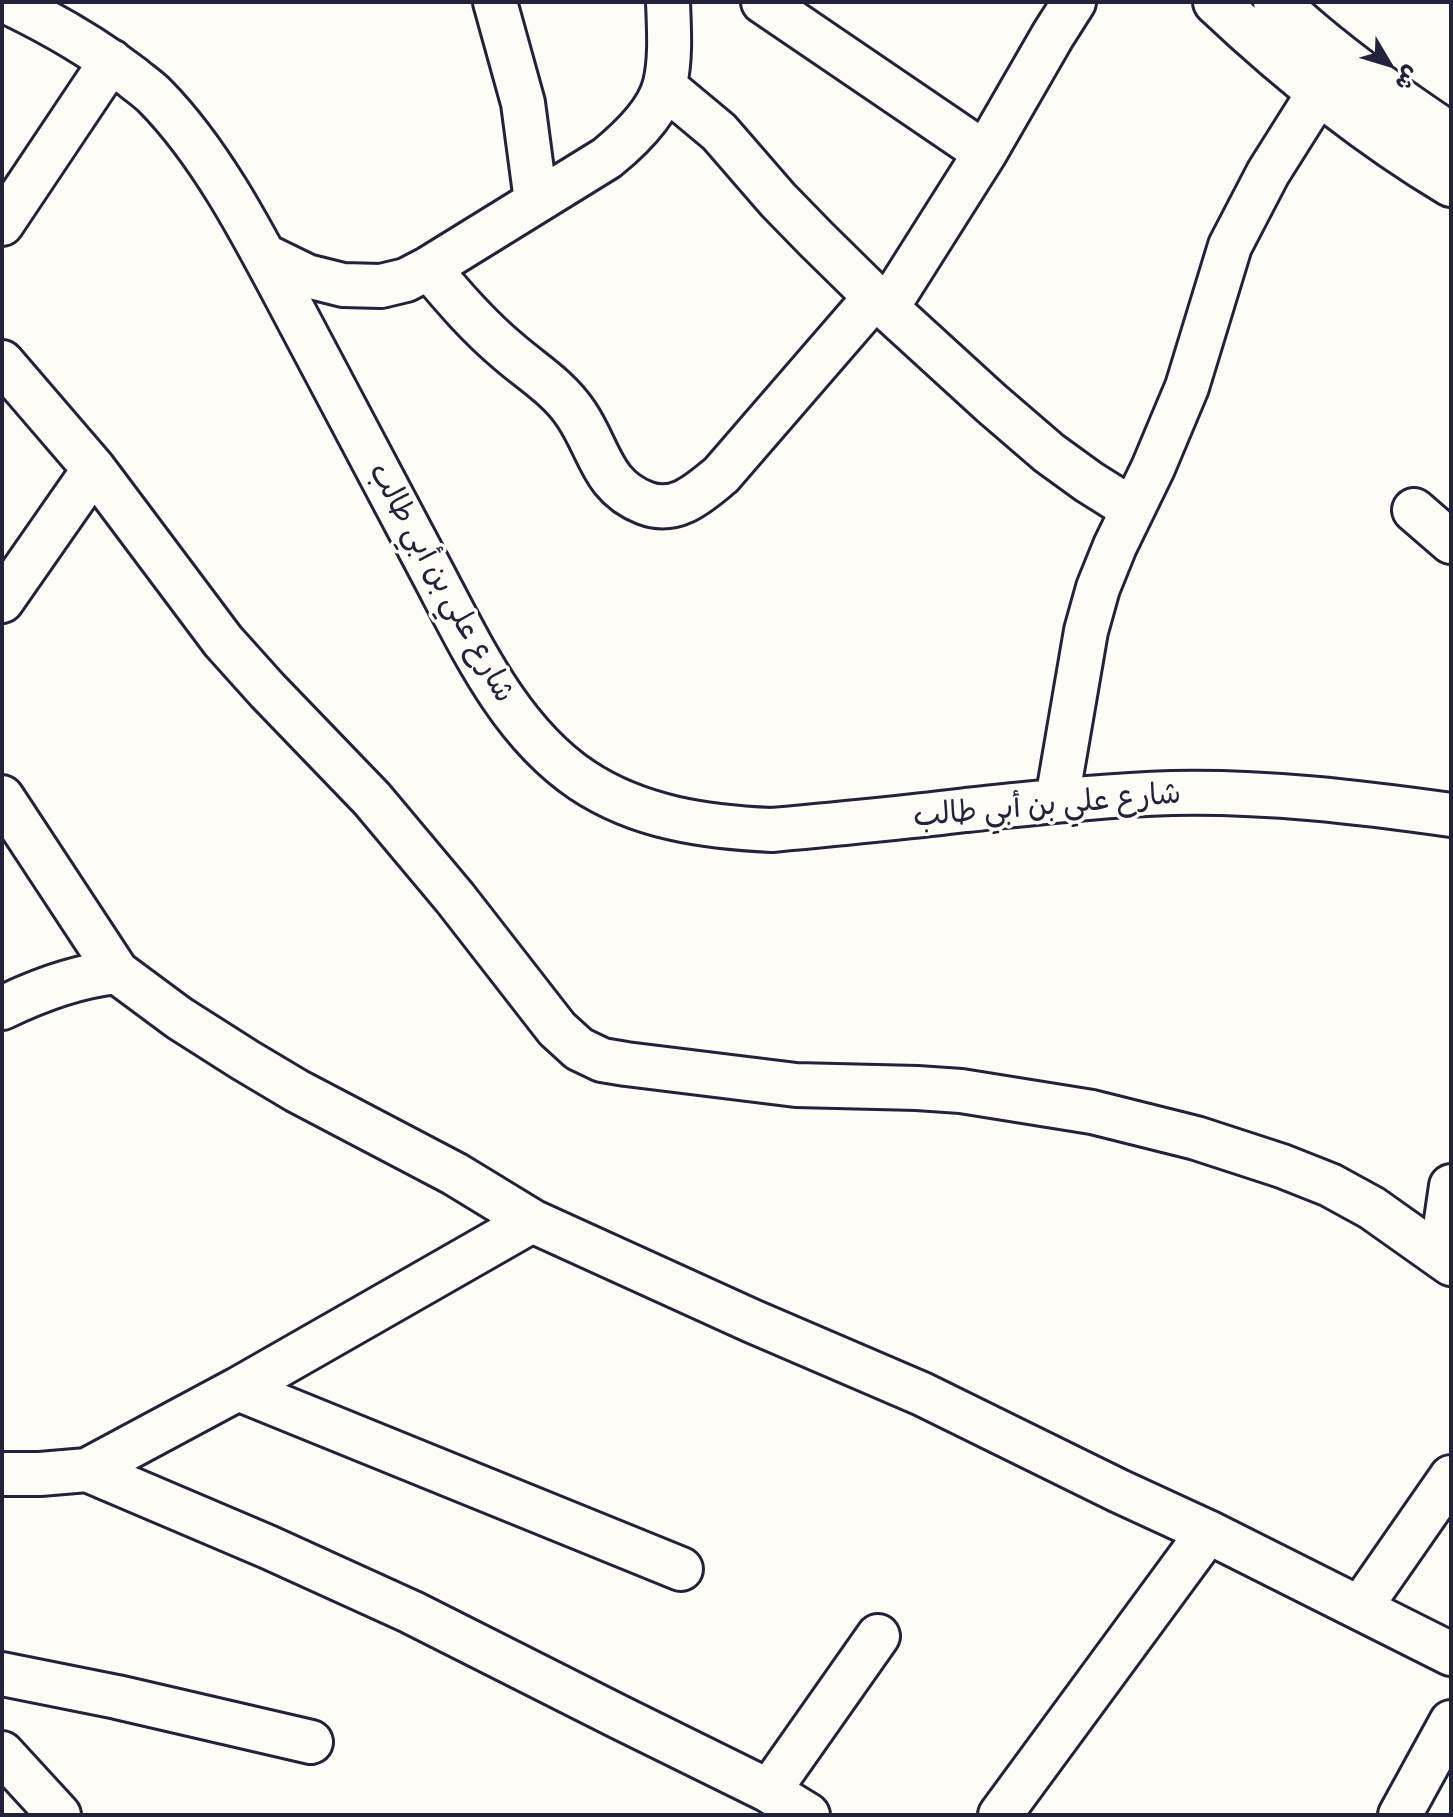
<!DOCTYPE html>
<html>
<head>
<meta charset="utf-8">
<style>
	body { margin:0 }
	#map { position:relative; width:1453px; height:1817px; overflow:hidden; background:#fdfcf7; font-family:"Patrick Hand","Playpen Sans Arabic",sans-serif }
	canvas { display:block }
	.frame { position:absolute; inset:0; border:4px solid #22223b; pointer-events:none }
	.north { position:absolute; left:1349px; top:24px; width:80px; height:80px; -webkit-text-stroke:6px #fdfcf7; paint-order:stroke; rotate:128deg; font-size:22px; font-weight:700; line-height:32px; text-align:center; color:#22223b }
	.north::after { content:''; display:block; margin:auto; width:28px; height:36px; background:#22223b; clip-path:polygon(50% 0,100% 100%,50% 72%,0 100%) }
</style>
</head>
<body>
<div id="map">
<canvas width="1453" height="1817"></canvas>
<div class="frame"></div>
<div class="north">ش</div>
</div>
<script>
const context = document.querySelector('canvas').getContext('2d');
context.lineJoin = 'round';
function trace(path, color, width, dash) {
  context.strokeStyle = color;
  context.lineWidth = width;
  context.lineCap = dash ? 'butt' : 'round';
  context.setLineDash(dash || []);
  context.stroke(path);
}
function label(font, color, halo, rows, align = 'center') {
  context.font = font + ' "Patrick Hand","Playpen Sans Arabic",sans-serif';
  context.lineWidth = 7;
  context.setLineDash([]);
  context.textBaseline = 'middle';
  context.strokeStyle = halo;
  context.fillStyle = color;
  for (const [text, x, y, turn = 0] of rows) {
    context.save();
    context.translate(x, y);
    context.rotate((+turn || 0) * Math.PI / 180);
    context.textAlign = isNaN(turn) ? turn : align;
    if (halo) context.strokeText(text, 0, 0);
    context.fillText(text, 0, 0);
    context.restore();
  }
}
const minor = new Path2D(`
	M7 2C51 23 93 47 132 77 139 83 148 89 155 96 215 157 258 244 298 319 344 405 389 491 434 576 473 650 511 732 582 780 639 818 706 827 772 830 837 824 902 818 966 810 1035 803 1103 795 1172 793 1266 791 1359 802 1451 815
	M495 2 523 103 536 201
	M763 2 985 153 1053 35 1074 2
	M665 87 719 132 778 200 816 239 875 297 991 403 1049 453 1089 482 1132 509
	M2 224 111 61
	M264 255 307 276 343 285 381 286 406 280 429 268 607 158C629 140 658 113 665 84 671 58 669 29 668 2
	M429 268C454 298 479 327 509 352 532 372 559 388 576 414 600 449 601 486 645 503 676 515 699 493 721 475L875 297
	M887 308 985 153
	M2 362 94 469 223 641 267 690 372 799 455 898 557 1029 579 1049 602 1060 626 1064 796 1085 917 1088 961 1091 1092 1112 1196 1138 1282 1166 1330 1185 1372 1208 1451 1264
	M1414 510 1451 542
	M2 601 94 469
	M2 797 117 972
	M1057 800 1086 631 1098 588 1115 546 1153 468 1187 387 1230 246 1268 173 1319 92
	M2 1008C39 990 76 976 117 972L179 1018 245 1060 297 1091 455 1174 532 1221 752 1321 922 1394 1119 1491 1208 1532 1451 1654
	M1441 1255 1451 1186
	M238 1389 681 1569
	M87 1470 238 1389 532 1221
	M2 1474H40L87 1470 268 1547 411 1612 619 1717 769 1791 808 1815
	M1360 1608 1451 1477
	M2 1674 117 1697 311 1742
	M2 1753 59 1815
	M769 1791 878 1636
	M1000 1815 1208 1532
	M1400 1815 1451 1722`);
const major = new Path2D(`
	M1216 2C1288 70 1366 133 1451 184
	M1276 2C1329 52 1390 95 1451 136`);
const streetNames = [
	["شارع علي بن أبي طالب",441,583,61],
	["شارع علي بن أبي طالب",1047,806,-5]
];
trace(minor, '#22223b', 48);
trace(major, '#22223b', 50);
trace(minor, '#fdfcf7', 42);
trace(major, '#fdfcf7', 44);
label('30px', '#22223b', '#fdfcf7', streetNames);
</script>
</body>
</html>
